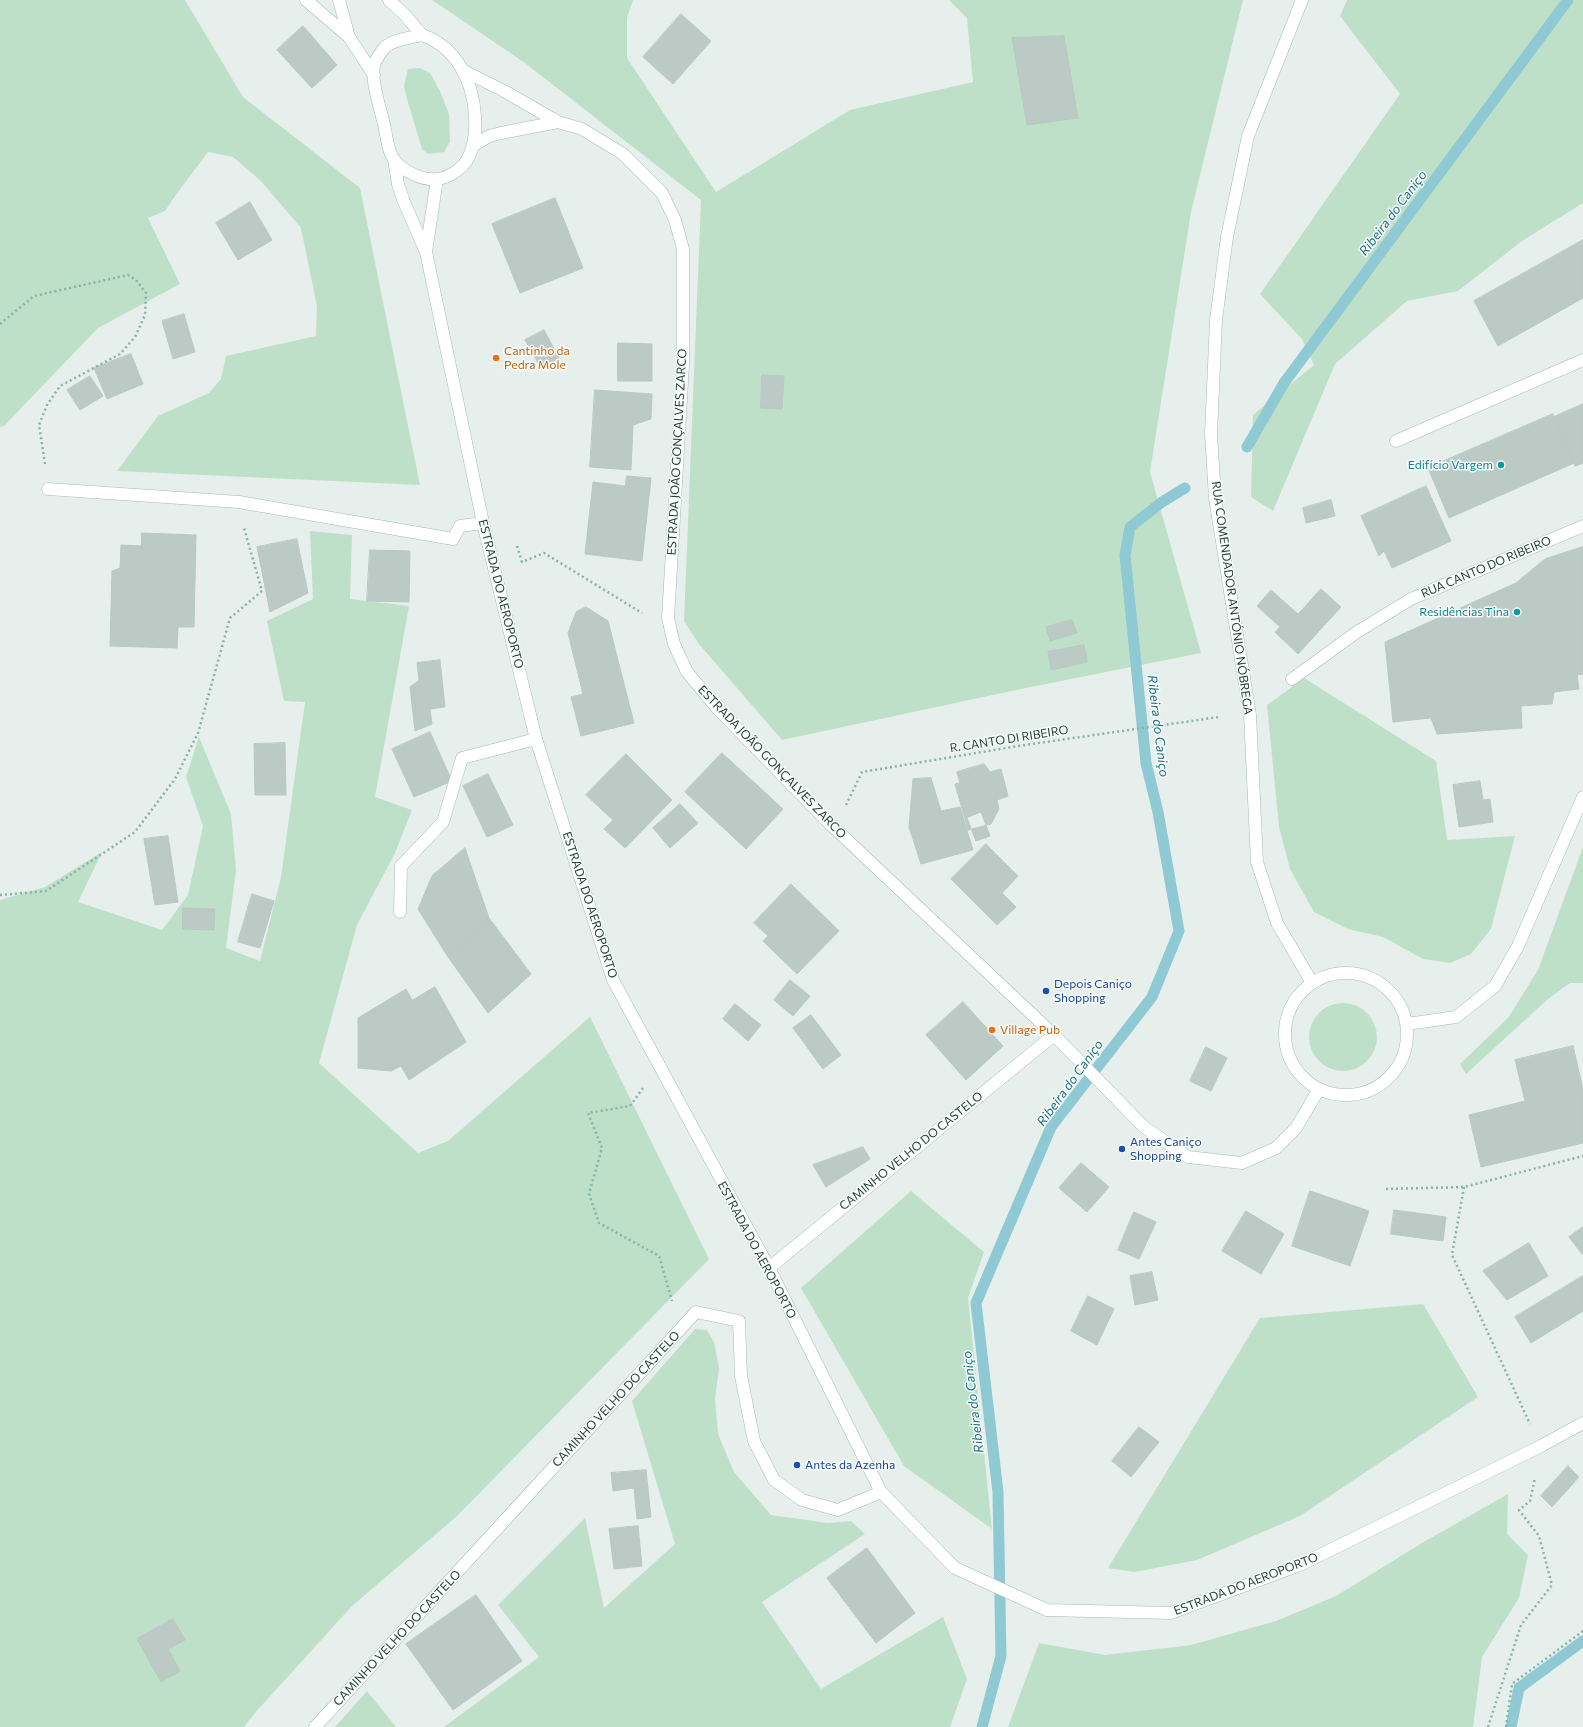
<!DOCTYPE html>
<html>
<head>
<meta charset="utf-8">
<style>
	body { margin:0 }
	canvas { display:block; background:#e6efeb }
</style>
</head>
<body>
<canvas width="1583" height="1727"></canvas>
<script>
const context = document.querySelector('canvas').getContext('2d');
context.lineJoin = 'round';
function fill(path, color) {
  context.fillStyle = color;
  context.fill(path, 'evenodd');
}
function trace(path, color, width, dash) {
  context.strokeStyle = color;
  context.lineWidth = width;
  context.lineCap = dash ? 'butt' : 'round';
  context.setLineDash(dash || []);
  context.stroke(path);
}
function label(font, color, halo, rows, align = 'center') {
  context.font = font + ' Commissioner,sans-serif';
  context.lineWidth = 3;
  context.setLineDash([]);
  context.textBaseline = 'middle';
  context.strokeStyle = halo;
  context.fillStyle = color;
  for (const [text, x, y, turn = 0] of rows) {
    context.save();
    context.translate(x, y);
    context.rotate((+turn || 0) * Math.PI / 180);
    context.textAlign = isNaN(turn) ? turn : align;
    if (halo) context.strokeText(text, 0, 0);
    context.fillText(text, 0, 0);
    context.restore();
  }
}
const green = new Path2D(`
	M0 0H185L243 97 360 188 420 485 117 471 158 416 209 393 221 379 226 356 316 336 317 306 301 228 261 181 233 157 208 152 175 196 165 211 148 218 180 284 98 328 4 426 0 427Z
	M432 0H633L627 18V58L716 192 850 110 973 82 967 18 949 0H1243L1191 212 1150 472 1201 653 1016 690 782 740 699 644 684 621 701 200 525 63Z
	M1347 0H1583V203L1522 241 1458 291 1407 301 1335 364 1273 511 1251 497 1253 415 1314 365 1302 339 1260 294 1400 94 1340 16Z
	M420 68 430 73 440 91 449 114 450 142 444 152 428 154 422 149 407 99 404 86 408 69Z
	M310 531 352 535 350 599 409 606 375 797 412 810 395 853 357 925 319 1063 418 1153 448 1141 590 1017 709 1259 456 1517 352 1606 254 1714 244 1727H0V900L45 887 102 852 78 902 162 930 188 895 203 826 186 777 199 737 231 814 236 870 226 948 260 961 281 877 305 702 284 701 267 621 313 599Z
	M1304 678 1436 761 1447 840 1515 836 1491 929 1471 954 1450 963 1423 959 1383 937 1348 929 1314 912 1290 869 1279 827 1267 705Z
	M1583 847V983H1570L1548 999 1466 1074 1460 1064 1508 1018 1538 970Z
	M1309 1037a34 34 0 1 1 68 0a34 34 0 1 1-68 0Z
	M911 1191 984 1252 968 1298 992 1529 904 1466 801 1288Z
	M1423 1304 1478 1397 1300 1516 1197 1560 1134 1572 1108 1568 1260 1318Z
	M695 1329 707 1330 714 1342 719 1368 715 1398 718 1434 734 1472 771 1515 828 1523 851 1521 865 1534 762 1602 821 1689 943 1617 967 1679 950 1727H444L539 1657 498 1605 585 1518 604 1608 675 1544 632 1401Z
	M1508 1494 1507 1534 1528 1555 1519 1598 1482 1657 1473 1727H1008L1039 1643 1105 1655 1191 1645 1276 1621 1336 1596 1422 1543Z
	M367 1691 396 1727H335Z`);
const stream = new Path2D(`
	M1247 447 1284 383 1568 0
	M982 1727 1001 1656 998 1492 976 1303 1051 1127 1152 997 1179 931 1158 812 1146 763 1125 555 1130 527 1162 502 1185 488
	M1511 1727 1519 1688 1583 1641`);
const building = new Path2D(`
	M681 14 711 41 673 84 643 57Z
	M303 26 337 65 312 88 277 50Z
	M1064 36 1078 118 1027 125 1012 38Z
	M555 198 583 268 520 293 492 224Z
	M250 202 272 240 238 260 216 223Z
	M1583 240V298L1498 346 1474 301Z
	M184 314 195 352 173 359 162 321Z
	M544 330 559 358 541 368 525 340Z
	M618 343 652 344V381H618Z
	M131 354 143 384 107 399 94 368Z
	M762 375 784 376 782 409 761 408Z
	M90 376 103 396 80 410 67 390Z
	M595 390 652 394 651 419 633 425 631 470 590 467Z
	M1583 404V463L1575 466 1554 417Z
	M1553 414 1574 463 1449 518 1428 468Z
	M627 476 651 478 642 561 585 554 593 482 625 486Z
	M1426 486 1451 541 1392 568 1384 551 1379 556 1361 516Z
	M1331 500 1335 516 1306 523 1303 508Z
	M142 533 196 535 194 627H178L177 648 110 646 112 571 120 568 121 545 141 546Z
	M297 539 308 593 270 612 257 547Z
	M1583 547V674L1577 675 1579 689 1554 692 1552 704 1521 706 1522 728 1437 734 1431 718 1393 722 1385 642 1516 583 1545 559Z
	M370 550 410 551 409 602 367 601Z
	M1321 589 1341 607 1298 654 1275 632 1280 627 1257 606 1271 590 1298 614Z
	M586 607 608 621 634 723 581 736 571 697 583 694 568 633 576 612Z
	M1072 620 1077 633 1050 641 1046 627Z
	M1084 645 1087 662 1051 670 1048 652Z
	M440 660 445 707 430 709 432 724 415 731 410 687 419 680 417 663Z
	M430 732 452 781 414 797 392 749Z
	M285 743 286 795H255L254 744Z
	M722 753 783 809 746 849 685 792Z
	M626 754 672 800 625 848 604 829 613 820 586 795Z
	M984 764 990 772 1001 769 1008 796 997 800 999 809 991 824 968 830 955 784 960 783 957 772Z
	M488 774 513 825 487 837 463 786Z
	M931 778 941 811 960 807 973 850 921 864 909 827 913 779Z
	M1480 781 1483 800 1490 799 1493 822 1459 827 1453 785Z
	M680 804 698 823 670 848 653 828Z
	M981 812 990 836 976 841 967 818Z
	M168 836 178 902 155 905 144 839Z
	M986 844 1018 876 1002 893 1016 907 997 925 951 879Z
	M465 848 489 918 448 957 418 909 432 876Z
	M791 884 839 931 797 974 763 941 768 936 754 923Z
	M252 894 274 901 260 948 238 942Z
	M183 908 215 909 214 930 183 929Z
	M489 918 531 974 488 1013 448 957Z
	M790 980 810 996 793 1016 774 1000Z
	M435 987 466 1042 409 1080 401 1066 391 1071 358 1068V1018L406 989 412 1000Z
	M963 1002 1003 1046 966 1080 926 1035Z
	M735 1004 761 1025 748 1041 723 1019Z
	M811 1015 841 1055 823 1069 793 1028Z
	M1573 1046 1583 1089V1143L1481 1167 1469 1115 1525 1101 1515 1060Z
	M1206 1047 1227 1058 1211 1091 1190 1081Z
	M863 1147 870 1159 826 1187 813 1165Z
	M1081 1163 1109 1187 1087 1212 1059 1188Z
	M1310 1191 1369 1211 1350 1266 1292 1246Z
	M1394 1210 1446 1217 1443 1241 1391 1234Z
	M1246 1211 1284 1234 1261 1274 1222 1251Z
	M1134 1212 1156 1222 1139 1259 1118 1250Z
	M1583 1227V1254H1582L1569 1237Z
	M1529 1243 1548 1276 1507 1300 1483 1271Z
	M1152 1272 1158 1300 1135 1305 1130 1276Z
	M1583 1276V1311L1531 1343 1515 1317Z
	M1088 1296 1114 1309 1097 1345 1071 1331Z
	M1139 1427 1159 1442 1131 1477 1112 1461Z
	M1568 1466 1579 1477 1552 1507 1541 1496Z
	M646 1470 651 1517 637 1519 634 1488 613 1491 611 1473Z
	M638 1526 642 1566 614 1569 609 1529Z
	M867 1548 915 1613 876 1643 827 1578Z
	M476 1595 522 1661 453 1710 406 1644Z
	M173 1619 185 1640 168 1649 180 1671 161 1682 137 1639Z`);
const path = new Path2D(`
	M0 324 34 296 128 275 136 280 146 293 145 315 135 337 120 354 60 386 47 405 39 425 45 464
	M517 546 522 562 544 553 642 613
	M846 805 862 772 1018 746 1219 717
	M0 895 46 891 135 832 175 779 198 733 230 618 262 591 244 528
	M643 1088 630 1106 588 1113 602 1148 589 1194 599 1223 659 1256 672 1301
	M1464 1187 1452 1255 1530 1424
	M1386 1189 1464 1187 1583 1156
	M1488 1727 1521 1625 1552 1585 1539 1536 1519 1510 1530 1501 1535 1478
	M1506 1727 1512 1684 1583 1631`);
const lane = new Path2D(`
	M306 0 349 37`);
const street = new Path2D(`
	M1396 441 1583 360
	M48 489 239 502 453 539 460 526 483 523
	M1292 679 1357 632 1411 599 1583 526
	M400 912 401 866 443 822 462 758 536 739
	M769 1268 1054 1035
	M315 1727 696 1312 739 1321 741 1376 754 1441 774 1480 802 1500 838 1510 881 1492`);
const secondary = new Path2D(`
	M339 0 349 37 374 75
	M389 0 405 15 422 35
	M1302 0 1248 136 1227 237 1216 320 1211 434 1215 498 1250 715 1257 862 1277 923 1311 981
	M422 35C457 47 473 82 475 116 476 132 475 146 467 160 462 169 448 178 437 179 423 181 403 171 394 160 387 150 387 136 384 125 381 110 369 77 375 62 377 58 382 51 385 47 394 39 411 38 422 35Z
	M464 71 504 91 558 122 582 129 623 154 662 193 675 220 683 249V365L668 618 674 644 687 672 717 708 829 823 1054 1035 1144 1127 1188 1157 1242 1163 1276 1148 1296 1128 1319 1089
	M473 146 489 136 501 133 558 122
	M394 159 398 184 404 202 426 252 483 523 536 739 613 980 769 1268 881 1492 955 1568 1047 1610 1171 1613 1300 1565 1541 1446 1583 1423
	M426 252 437 179
	M1285 1034a61 61 0 1 1 122 0a61 61 0 1 1-122 0Z
	M1407 1024 1456 1017 1495 986 1518 946 1583 797`);
const markers = [
	[496,358,4,"#e8710a"],
	[1501,465,4,"#0f9aa8"],
	[1517,612,4,"#0f9aa8"],
	[1046,991,4,"#1a4fb4"],
	[992,1030,4,"#e8710a"],
	[1122,1149,4,"#1a4fb4"],
	[797,1465,4,"#1a4fb4"]
];
const foodNames = [
	["Cantinho da",504,351],
	["Pedra Mole",504,365],
	["Village Pub",1000,1030]
];
const streetNames = [
	["ESTRADA JOÃO GONÇALVES ZARCO",677,452,-87],
	["RUA CANTO DO RIBEIRO",1486,567,-23],
	["ESTRADA DO AEROPORTO",501,594,76],
	["RUA COMENDADOR ANTÓNIO NÓBREGA",1232,598,82],
	["R. CANTO DI RIBEIRO",1009,739,-9],
	["ESTRADA JOÃO GONÇALVES ZARCO",772,762,46],
	["ESTRADA DO AEROPORTO",590,905,72],
	["CAMINHO VELHO DO CASTELO",911,1151,-39],
	["ESTRADA DO AEROPORTO",757,1250,62],
	["CAMINHO VELHO DO CASTELO",616,1399,-47],
	["ESTRADA DO AEROPORTO",1246,1584,-21],
	["CAMINHO VELHO DO CASTELO",397,1638,-47]
];
const cultureNames = [
	["Edifício Vargem",1493,465],
	["Residências Tina",1509,612]
];
const transitNames = [
	["Depois Caniço",1054,984],
	["Shopping",1054,998],
	["Antes Caniço",1130,1142],
	["Shopping",1130,1156],
	["Antes da Azenha",805,1465]
];
const waterNames = [
	["Ribeira do Caniço",1393,213,-53],
	["Ribeira do Caniço",1158,726,83],
	["Ribeira do Caniço",1070,1083,-54],
	["Ribeira do Caniço",973,1402,-97]
];
fill(green, '#bfe0c8');
trace(stream, '#8ec9d4', 11);
fill(building, '#bbcac4');
trace(building, '#b8c9c2', 1);
trace(lane, '#a8b8b2', 13);
trace(street, '#a8b8b2', 13);
trace(secondary, '#a4bbb3', 13);
trace(path, '#86b3a5', 2.5, [2, 3]);
trace(lane, '#fff', 12);
trace(street, '#fff', 12);
trace(secondary, '#fff', 12);
for (const [x, y, r, color] of markers) {
  const dot = new Path2D();
  dot.arc(x, y, r, 0, 2 * Math.PI);
  context.fillStyle = color;
  context.fill(dot);
  trace(dot, '#f7fbf9', 1.5);
}
label('12px', '#c56008', '#f7fbf9', foodNames, 'left');
label('12px', '#24423a', '#f7fbf9', streetNames);
label('12px', '#0d838f', '#f7fbf9', cultureNames, 'right');
label('12px', '#164399', '#f7fbf9', transitNames, 'left');
label('italic 13px', '#1c6f80', '#f7fbf9', waterNames);
</script>
</body>
</html>
